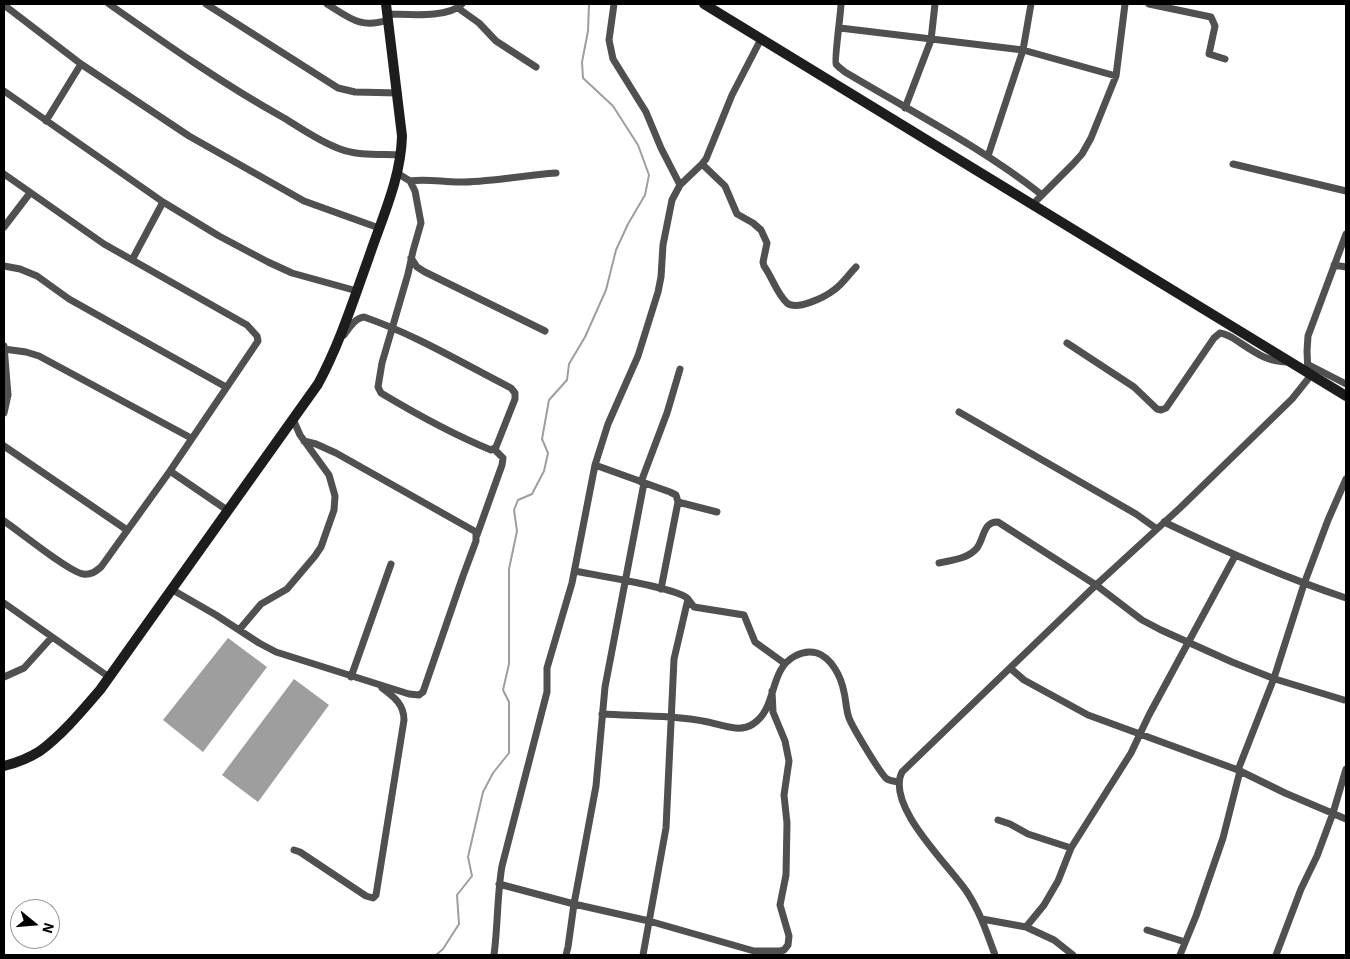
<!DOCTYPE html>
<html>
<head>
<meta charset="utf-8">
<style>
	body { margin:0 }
	#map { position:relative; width:1350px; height:959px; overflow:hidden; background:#fff; font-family:"IBM Plex Sans",sans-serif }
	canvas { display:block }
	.frame { position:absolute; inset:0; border:5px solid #000; pointer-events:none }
	.north { position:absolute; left:10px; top:899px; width:50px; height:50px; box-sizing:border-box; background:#fff; border:1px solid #999; border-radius:50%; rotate:107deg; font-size:14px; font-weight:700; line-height:20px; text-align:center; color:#000 }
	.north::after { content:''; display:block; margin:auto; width:18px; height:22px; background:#000; clip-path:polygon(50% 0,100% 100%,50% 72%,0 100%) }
</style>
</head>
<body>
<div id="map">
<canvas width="1350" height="959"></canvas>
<div class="frame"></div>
<div class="north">N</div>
</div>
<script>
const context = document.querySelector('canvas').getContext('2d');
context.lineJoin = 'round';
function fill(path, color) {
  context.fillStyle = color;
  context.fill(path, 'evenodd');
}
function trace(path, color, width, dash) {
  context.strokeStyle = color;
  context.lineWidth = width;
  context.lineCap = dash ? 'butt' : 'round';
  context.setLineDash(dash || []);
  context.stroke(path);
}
const water = new Path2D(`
	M228 638 267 667 203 752 163 720Z
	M294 679 329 705 258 802 222 775Z`);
const stream = new Path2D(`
	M436 955 443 949 459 924 457 895 472 876 468 857 483 792 493 773 509 753V702L503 690 509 664V569L517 531 514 510 518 500 532 494 544 471 548 453 542 439 549 400 567 380 569 364 585 337 606 290 616 250 628 224 645 195 649 175 638 145 613 106 583 78 582 62 588 31 589 4`);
const street = new Path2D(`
	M109 4C166 44 223 84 284 118 302 129 320 142 340 149 358 156 381 154 401 155
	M206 4 338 88 355 92 398 93
	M327 4C350 18 360 29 388 20
	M614 4 609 40 613 59 646 112 661 148 680 185
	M841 4C841 12 834 61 836 64 838 67 843 70 845 72 912 112 981 147 1042 195
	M1149 4 1211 17 1215 26 1209 54 1225 59
	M4 5 81 64 189 136 304 201 379 228
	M458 8 479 23 496 41 536 67
	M387 14C407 14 447 19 462 4
	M840 28 1023 50 1116 76
	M4 91 163 202 219 236 268 262 292 273 357 291
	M905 108 931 40 935 4
	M46 121 81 64
	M988 156 1023 50 1031 4
	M702 164 725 186 737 214 753 223 761 230 767 243 763 262 764 266C772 277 777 294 787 303 797 311 825 297 834 290 842 285 849 274 856 267
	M1233 164 1346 191
	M4 174 104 244 247 325 257 336 258 341 170 471 101 567C95 572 91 575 83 574 69 572 19 531 4 521
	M410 181C428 178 446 183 464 182 495 181 526 175 556 173
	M1033 204 1073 164 1082 154 1091 138 1116 76 1125 4
	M4 227 30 193
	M411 258 417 267 425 272 545 331
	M132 260 163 202
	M1334 265 1346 267
	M4 266 20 269 37 276 69 299 226 387
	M344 335C349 328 355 318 364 317 414 334 464 364 511 388L515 393V399L496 447 491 450C452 434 416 414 381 393L378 387 382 363 408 274 413 251 421 223 415 191 410 181 397 173
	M1067 343 1134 387 1157 409 1161 410 1166 408 1214 338 1220 333C1228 334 1233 338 1239 342 1257 354 1268 362 1290 362
	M4 346 8 395 4 413
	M4 349 26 352 39 356 191 438
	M1309 365 1346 384
	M1308 373 1307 351 1308 336 1346 234
	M959 412 1136 514 1157 529
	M4 446 127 530
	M595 465 670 492 676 495 678 502 661 589
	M170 471 227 510
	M641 482 667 413 680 369
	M678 502 717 512
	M1164 522C1224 551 1283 577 1346 598
	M477 535 502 465 503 458 494 449
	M939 563C952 560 968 559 977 548 984 539 983 521 998 522L1096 585 1142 620 1161 630 1232 662 1275 679 1344 700
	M575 571C594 575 679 588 688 599L674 659 666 828 643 955
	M171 589 216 615 259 643 276 652 409 694 419 695 423 692 463 576 476 541V532L336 453 316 444 304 441
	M688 599 694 607 744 615 755 642 784 663
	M4 603 109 677
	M239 630 261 604 287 589 315 556 321 547 334 510 335 496 329 475 300 435 293 419
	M1010 668 1024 680 1088 715 1238 770 1285 793 1346 819
	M4 677 24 668 52 637
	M351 677 391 564
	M602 714C637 716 674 715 708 722 722 725 740 733 753 724 778 708 768 670 795 656 802 652 810 651 817 653 832 658 841 677 844 692 846 700 846 710 849 718 852 726 881 775 887 779 890 781 894 781 898 782
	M1238 770 1274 678 1304 584 1328 520 1346 479
	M998 820 1010 824 1028 834 1071 848
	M294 850 300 852 366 896 373 898 376 895 404 720C404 704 394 697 382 688
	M499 884 574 904 649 921 754 951H780L784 950 788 945 789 936 780 905 786 875 787 823 784 795 789 761 785 741 773 712 772 691
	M982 919 1026 927 1054 940 1073 955
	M1026 927 1044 905 1058 881 1071 848 1131 753 1149 715 1235 556
	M1147 930 1185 942
	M494 955C498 925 497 895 502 866L547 692V668L572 583 595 465 608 424 638 356 658 292 661 277 663 245 672 200 680 185 702 164 706 159 732 95 761 39
	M566 955 568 947 574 904 596 786 605 687 644 483
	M995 955C987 933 980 912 967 892 950 866 885 806 902 772L1096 585 1181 507 1292 399 1312 374
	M1180 955 1196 916 1223 838 1240 771
	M1276 955 1301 889 1317 856 1333 813 1346 769`);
const secondary = new Path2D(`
	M704 4 1346 396
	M4 766C16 763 29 758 40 751 62 735 82 711 100 690L318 384C340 343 353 301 369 257 382 218 401 178 402 136L386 4`);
fill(water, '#9e9e9e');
trace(stream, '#9e9e9e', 2);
trace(street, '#505050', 7);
trace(secondary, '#1d1d1d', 10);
</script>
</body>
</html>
